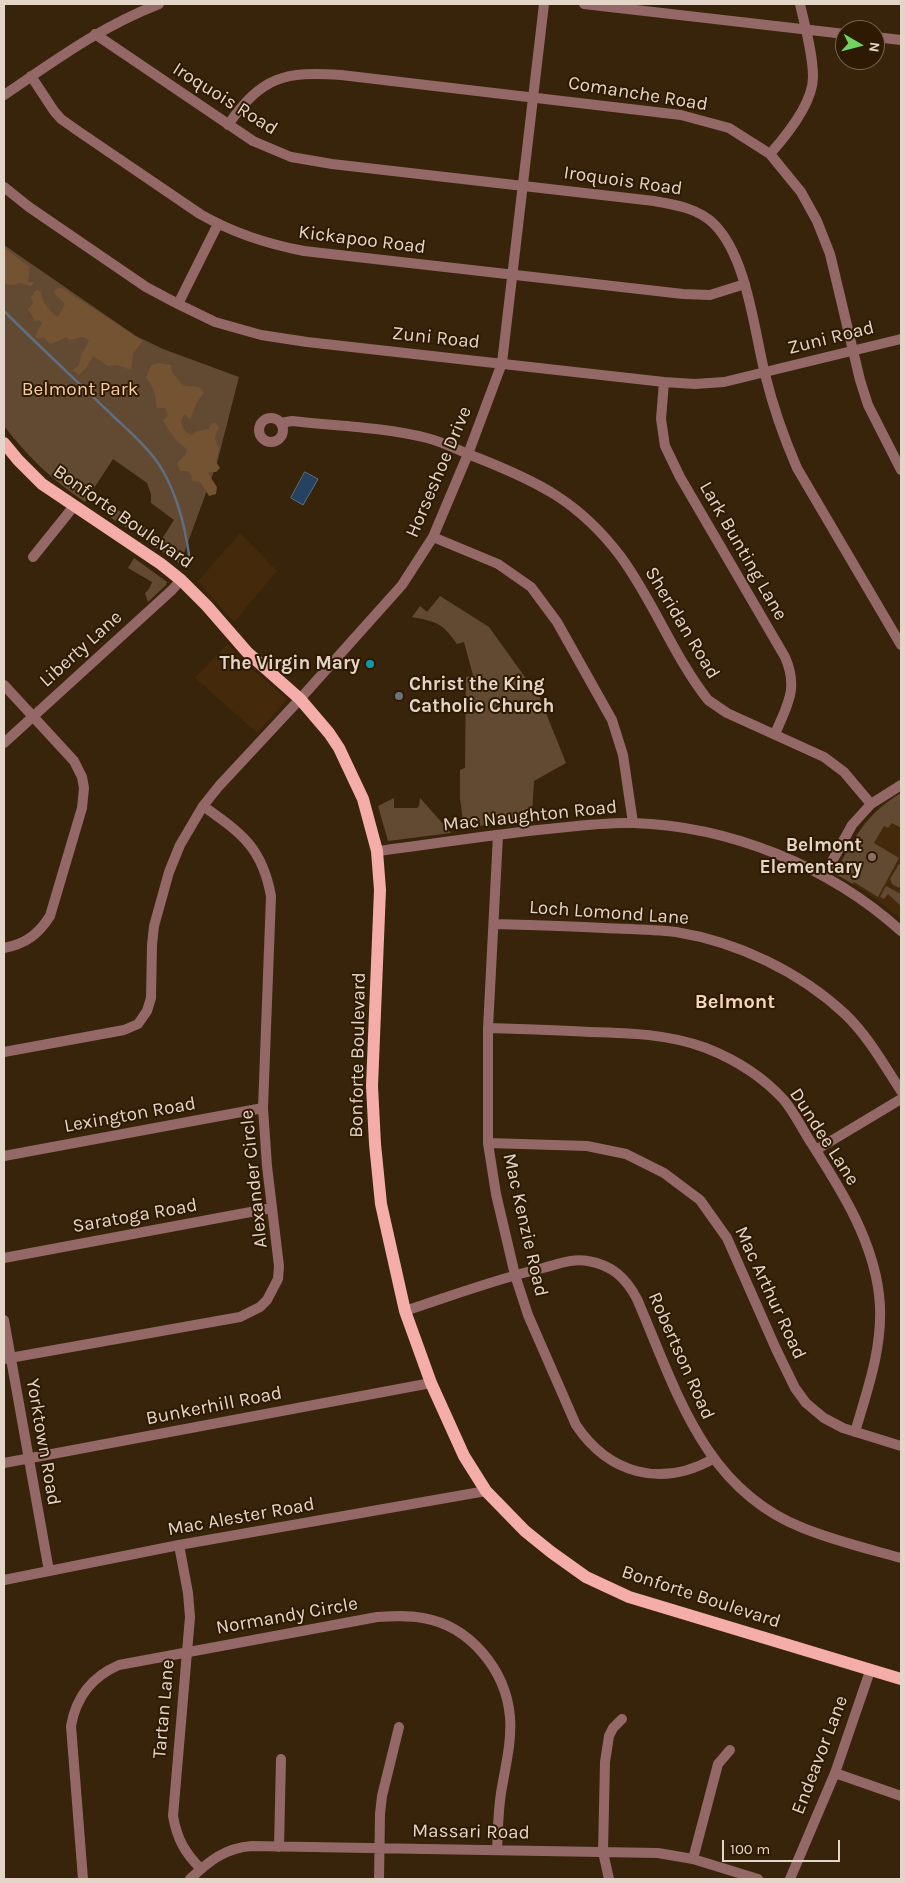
<!DOCTYPE html>
<html>
<head>
<meta charset="utf-8">
<style>
	body { margin:0 }
	#map { position:relative; width:905px; height:1883px; overflow:hidden; background:#38230b; font-family:Karla,sans-serif }
	canvas { display:block }
	.frame { position:absolute; inset:0; border:5px solid #e3d5c7; pointer-events:none }
	.north { position:absolute; left:835px; top:20px; width:50px; height:50px; box-sizing:border-box; background:#2e1902; border:1px solid #766451; border-radius:50%; rotate:98deg; font-size:14px; font-weight:700; line-height:20px; text-align:center; color:#e3d5c7 }
	.north::after { content:''; display:block; margin:auto; width:18px; height:22px; background:#6fd35f; clip-path:polygon(50% 0,100% 100%,50% 72%,0 100%) }
	.scale { position:absolute; left:722px; top:1840px; width:118px; height:22px; box-sizing:border-box; border:2px solid #e3d5c7; border-top:0; padding-left:6px; font-size:15px; line-height:18px; white-space:nowrap; color:#e3d5c7; -webkit-text-stroke:4px #2e1902; paint-order:stroke }
</style>
</head>
<body>
<div id="map">
<canvas width="905" height="1883"></canvas>
<div class="frame"></div>
<div class="north">N</div>
<div class="scale">100 m</div>
</div>
<script>
const context = document.querySelector('canvas').getContext('2d');
context.lineJoin = 'round';
function fill(path, color) {
  context.fillStyle = color;
  context.fill(path, 'evenodd');
}
function trace(path, color, width, dash) {
  context.strokeStyle = color;
  context.lineWidth = width;
  context.lineCap = dash ? 'butt' : 'round';
  context.setLineDash(dash || []);
  context.stroke(path);
}
function label(font, color, halo, rows, align = 'center') {
  context.font = font + ' Karla,sans-serif';
  context.lineWidth = 4;
  context.setLineDash([]);
  context.textBaseline = 'middle';
  context.strokeStyle = halo;
  context.fillStyle = color;
  for (const [text, x, y, turn = 0] of rows) {
    context.save();
    context.translate(x, y);
    context.rotate((+turn || 0) * Math.PI / 180);
    context.textAlign = isNaN(turn) ? turn : align;
    if (halo) context.strokeText(text, 0, 0);
    context.fillText(text, 0, 0);
    context.restore();
  }
}
const built = new Path2D(`
	M240 533 277 571 234 622 198 581Z
	M227 644 246 664 286 698 285 702 257 733 195 678Z
	M901 793V919L869 894 837 875 836 871 864 823 880 807Z`);
const green = new Path2D(`
	M4 245 136 336 163 349 239 377 217 463 180 564 135 533 143 526 162 539 174 520 151 503V494L147 483 113 459 85 502C52 480 28 457 4 426Z
	M115 508 133 520 127 528 111 518 112 512Z
	M134 558 167 582 166 585 148 602 145 593 149 589 152 582 128 568Z
	M440 596 489 627 540 698 566 763 534 781 532 816 464 829 460 798V770L465 768 466 677 473 675 464 642 457 644C442 623 438 622 412 617L420 606 427 612Z
	M901 793V828L892 823 888 828 884 826 874 843 899 858 878 897 854 882 853 884 837 875 836 871C854 838 867 813 901 793Z
	M394 798V808H417L419 806 420 798 451 833 388 841 378 806Z
	M899 864 901 866V883L899 888 892 884 890 879Z
	M886 886 901 894V906L888 894 884 899 880 897Z`);
const forest = new Path2D(`
	M4 248 30 267 28 282H34L31 286 19 283 14 285 4 284Z
	M58 288H62L143 341 133 353 131 370 117 365 108 366 93 356 87 367 79 375 73 370 79 365 81 355 89 341C85 334 77 339 70 340L66 337 59 341 50 344 44 337 38 339 35 336 42 323 39 320 35 321 28 309 33 304 31 297 36 290 40 291C44 303 47 310 58 317L65 304 53 292Z
	M159 363 171 365C171 371 172 372 175 376 185 389 184 385 199 387L204 392 196 404 191 418 189 419 185 414C179 420 181 426 186 432L192 435 197 431 209 429 211 424 216 423 219 428C214 436 214 440 219 448L216 462 220 468 216 472H209V475L217 487 216 494 209 496 200 482 192 481 191 475 188 471H180L177 463 186 454 187 449C176 442 170 433 163 421L168 415 165 408H157C155 396 155 387 146 378L151 365Z`);
const water = new Path2D(`
	M305 472 318 479 303 505 291 498Z`);
const stream = new Path2D(`
	M4 311C40 347 78 382 114 417 131 433 152 451 163 471 177 496 185 526 189 555`);
const minor = new Path2D(`
	M584 4 845 34
	M95 34 253 141 291 157 332 164 654 201C675 205 698 208 714 224 747 257 754 330 765 374 773 407 784 438 797 468L901 645
	M875 37 901 40
	M31 76 54 111 61 119 78 131 200 214C233 233 267 244 304 251L683 294 710 295 745 284
	M4 95C56 60 100 27 159 4
	M228 125C262 76 285 71 341 75L681 115 729 128 770 154 801 192 817 221 830 254 860 380 868 405 901 470
	M770 154C786 136 813 103 813 77 813 53 805 27 800 4
	M4 187 29 207 146 287 178 304 215 322 261 335 307 342 664 382 695 384 724 382 901 339
	M178 304 218 224
	M664 382 661 419 665 446 680 477 785 657C799 689 787 705 775 734
	M259 430a12 12 0 1 1 24 0a12 12 0 1 1-24 0Z
	M281 423 292 421C336 426 384 427 427 438 443 442 458 450 473 456 537 481 579 501 621 557 654 602 674 657 708 700L727 713 824 757 844 772 871 804
	M433 537 498 564 531 587 557 622 612 720 623 755 633 823
	M33 557 74 506
	M4 685 74 761 82 777 84 788 82 808 50 916C38 935 25 944 4 948
	M4 743 172 590 181 580
	M498 835 488 1028V1143L496 1194 515 1275 528 1315 576 1425C609 1474 661 1488 713 1459
	M377 851C431 844 485 836 538 830 570 827 601 822 633 823 730 826 829 866 901 931
	M824 876 852 825 871 804 901 785
	M494 924C531 925 568 926 604 928 628 929 653 929 676 932 738 942 800 972 845 1014 868 1036 884 1065 901 1091
	M488 1028C522 1029 556 1030 590 1032 629 1033 669 1034 706 1048 734 1059 763 1077 784 1100 793 1111 801 1126 808 1138 841 1189 877 1245 880 1306 882 1350 867 1391 855 1432
	M4 1052 124 1030 138 1024 147 1011 151 998 152 945 154 926 169 872 180 845 203 806 219 786 300 699 402 585 433 537 468 454 502 363 544 4
	M488 1143 587 1146 626 1154 664 1173 700 1200 727 1238 776 1349 795 1388 806 1403 824 1418 843 1428 901 1446
	M816 1150 901 1099
	M4 1156 263 1108
	M4 1258 272 1208
	M405 1311C451 1296 496 1279 543 1268 558 1264 573 1258 588 1261 612 1265 626 1278 637 1299 676 1389 703 1489 803 1528 835 1541 869 1549 901 1558
	M4 1320 49 1571
	M4 1359 240 1317 260 1307 267 1300 278 1279 279 1266 267 1166 263 1108 271 896C262 847 241 833 203 806
	M4 1463 431 1383
	M179 1545 188 1593 190 1617 173 1816C177 1839 185 1853 201 1869
	M4 1580 179 1545 486 1491
	M835 1773 901 1796
	M279 1847 281 1759
	M693 1859 718 1764 730 1750
	M83 1879 71 1726C76 1697 91 1677 119 1665L377 1617C393 1616 408 1615 423 1618 470 1626 506 1670 510 1717 512 1742 505 1768 501 1793 498 1812 498 1831 497 1850
	M190 1879C209 1861 225 1848 252 1846L658 1853 693 1859 758 1879
	M379 1879 380 1814 382 1796 399 1727
	M609 1879 603 1852 605 1762 609 1736 613 1728 622 1719
	M790 1879 835 1773 870 1671`);
const major = new Path2D(`
	M4 443 18 460 42 484 161 564 181 580 207 606 247 652 300 699 329 733 339 748 363 799 377 851 380 890 372 1086 375 1144 381 1204 405 1311 431 1383 464 1456 486 1491 525 1531 551 1552 586 1577 629 1597 901 1679`);
const markers = [
	[370,664,5,"#0f9aa8"],
	[399,696,5,"#6b7280"],
	[872,857,5,"#8d6e63"]
];
const streetNames = [
	["Comanche Road",638,94,9],
	["Iroquois Road",225,99,32],
	["Iroquois Road",623,181,8],
	["Kickapoo Road",362,240,7],
	["Zuni Road",436,338,6],
	["Zuni Road",831,338,-14],
	["Horseshoe Drive",439,472,-67],
	["Bonforte Boulevard",123,517,35],
	["Lark Bunting Lane",743,551,60],
	["Sheridan Road",682,623,59],
	["Liberty Lane",81,649,-42],
	["Mac Naughton Road",530,816,-6],
	["Loch Lomond Lane",609,913,4],
	["Bonforte Boulevard",358,1055,-89],
	["Lexington Road",130,1115,-10],
	["Dundee Lane",824,1137,57],
	["Alexander Circle",254,1179,-96],
	["Saratoga Road",135,1216,-10],
	["Mac Kenzie Road",525,1225,77],
	["Mac Arthur Road",770,1293,65],
	["Robertson Road",681,1356,66],
	["Bunkerhill Road",214,1406,-11],
	["Yorktown Road",43,1442,80],
	["Mac Alester Road",241,1517,-10],
	["Bonforte Boulevard",701,1597,18],
	["Normandy Circle",287,1616,-10],
	["Tartan Lane",164,1709,-85],
	["Endeavor Lane",820,1755,-69],
	["Massari Road",471,1832,1]
];
const parkNames = [
	["Belmont Park",80,390]
];
const poiNames = [
	["The Virgin Mary",360,664],
	["Christ the King",409,685,"left"],
	["Catholic Church",409,707,"left"],
	["Belmont",862,846],
	["Elementary",862,868]
];
const neighbourhoodNames = [
	["Belmont",735,1002]
];
fill(built, '#44290a');
fill(green, '#624a32');
fill(forest, '#735332');
fill(water, '#264261');
trace(water, '#5f6e80', 1);
trace(stream, '#5f6e80', 2.5);
trace(minor, '#936866', 10);
trace(major, '#f4ada9', 12);
for (const [x, y, r, color] of markers) {
  const dot = new Path2D();
  dot.arc(x, y, r, 0, 2 * Math.PI);
  context.fillStyle = color;
  context.fill(dot);
  trace(dot, '#2e1902', 2);
}
label('19px', '#e3d5c7', '#2e1902', streetNames);
label('19px', '#fbcfa4', '#2e1902', parkNames);
label('bold 19px', '#e3d5c7', '#2e1902', poiNames, 'right');
label('bold 20px', '#f4d7bb', '#2e1902', neighbourhoodNames);
</script>
</body>
</html>
